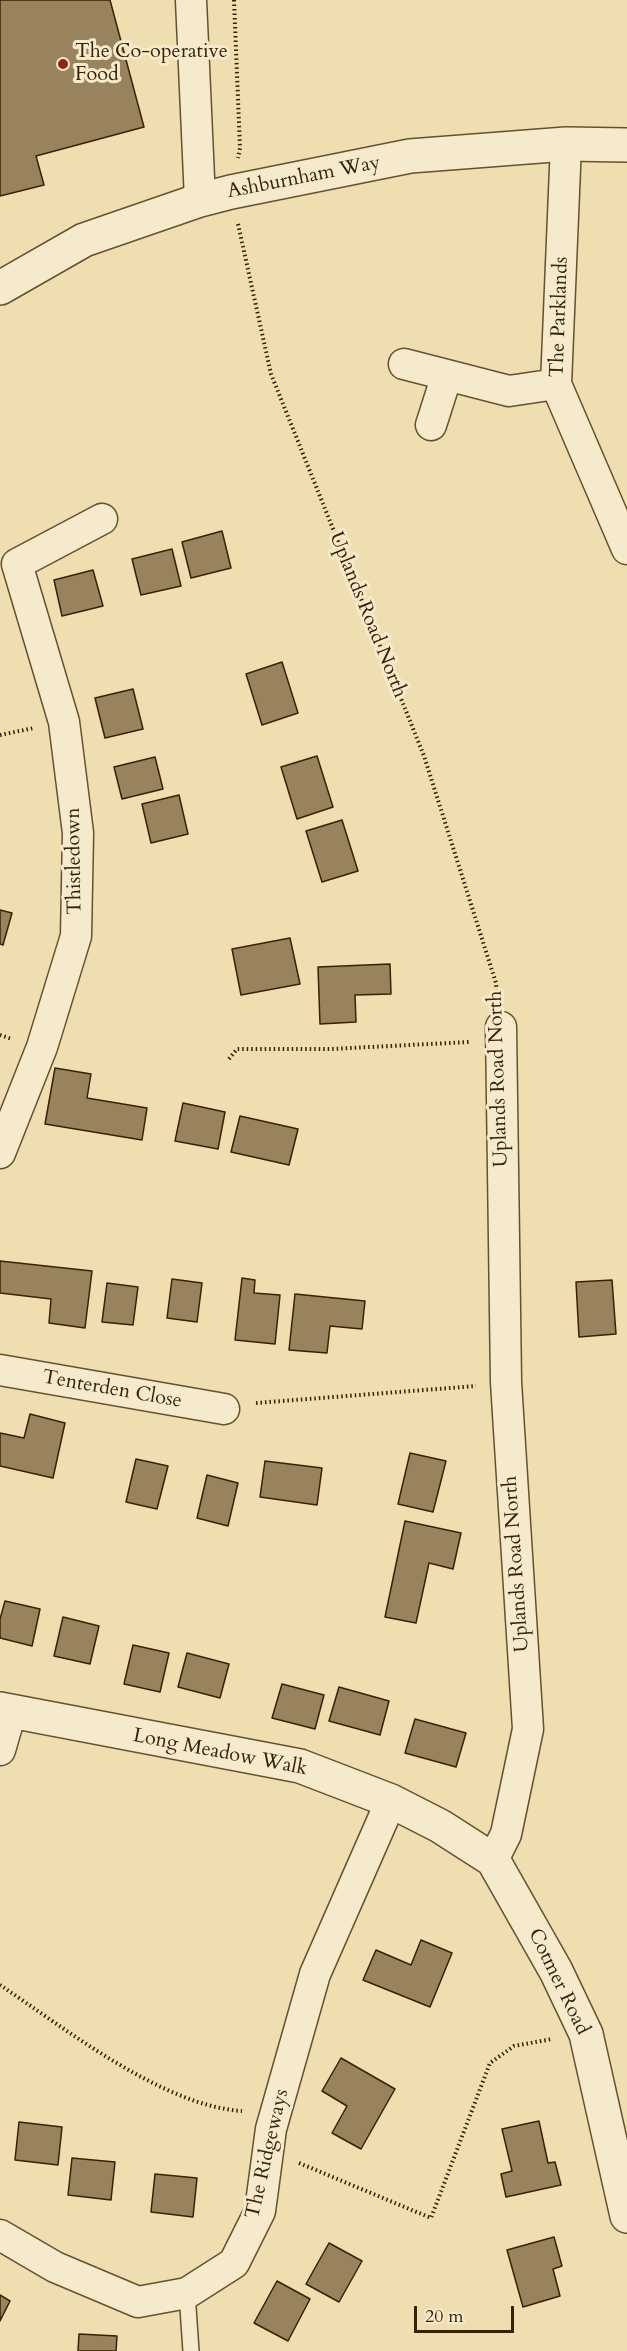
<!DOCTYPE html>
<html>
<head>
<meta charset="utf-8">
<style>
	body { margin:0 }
	#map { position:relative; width:627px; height:2351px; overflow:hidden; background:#efdeaf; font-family:Cardo,serif }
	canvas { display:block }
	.scale { position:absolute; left:414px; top:2306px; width:100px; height:27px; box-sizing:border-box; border:3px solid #392105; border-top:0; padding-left:8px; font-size:18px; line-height:21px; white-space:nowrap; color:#392105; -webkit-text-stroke:4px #f5eacb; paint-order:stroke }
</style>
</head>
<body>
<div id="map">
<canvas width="627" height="2351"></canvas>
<div class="scale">20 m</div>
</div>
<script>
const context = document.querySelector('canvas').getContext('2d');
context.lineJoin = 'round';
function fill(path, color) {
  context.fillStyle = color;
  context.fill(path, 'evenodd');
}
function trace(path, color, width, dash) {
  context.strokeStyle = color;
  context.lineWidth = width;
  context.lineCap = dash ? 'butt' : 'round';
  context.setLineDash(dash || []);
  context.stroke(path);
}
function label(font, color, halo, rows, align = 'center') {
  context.font = font + ' Cardo,serif';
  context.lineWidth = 6;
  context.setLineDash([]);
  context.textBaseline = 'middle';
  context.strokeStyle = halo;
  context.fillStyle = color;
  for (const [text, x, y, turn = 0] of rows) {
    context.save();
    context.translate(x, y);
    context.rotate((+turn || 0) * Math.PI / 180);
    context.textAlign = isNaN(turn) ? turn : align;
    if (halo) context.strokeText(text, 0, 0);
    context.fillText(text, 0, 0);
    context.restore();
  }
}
const building = new Path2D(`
	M0 0H110L144 127 36 156 44 185 0 196Z
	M222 531 231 568 191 578 182 542Z
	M172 549 181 586 141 595 132 559Z
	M93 570 103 606 62 616 54 580Z
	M282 662 298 713 262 725 246 674Z
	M133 689 143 729 105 738 95 698Z
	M317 756 333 807 297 819 281 767Z
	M155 757 163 789 122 799 114 767Z
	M179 795 188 834 151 843 142 804Z
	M342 820 358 871 322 882 306 831Z
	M0 910 12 913 3 945 0 944Z
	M290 938 300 984 241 995 232 949Z
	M390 964 391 994 355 995 356 1022 320 1024 318 967Z
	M55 1068 91 1074 87 1098 147 1108 142 1140 45 1124Z
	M183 1103 225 1112 218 1149 175 1141Z
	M240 1116 298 1129 289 1165 231 1152Z
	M0 1261 92 1271 85 1328 49 1323 51 1299 0 1293Z
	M242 1278 255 1280 254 1293 280 1295 275 1344 235 1340Z
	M172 1279 202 1283 197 1322 167 1318Z
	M612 1280 616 1334 579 1337 576 1282Z
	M107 1283 138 1287 133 1325 102 1322Z
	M295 1294 365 1301 362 1329 330 1326 327 1353 289 1350Z
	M30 1414 65 1423 53 1478 0 1466V1433L24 1438Z
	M410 1453 446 1461 433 1512 398 1504Z
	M136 1459 168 1466 157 1509 126 1502Z
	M265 1461 322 1468 317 1505 260 1497Z
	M207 1475 238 1483 228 1526 197 1518Z
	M405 1521 461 1533 453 1569 429 1563 416 1623 385 1617Z
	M5 1601 40 1609 32 1646 0 1638V1619Z
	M63 1617 99 1626 90 1664 54 1656Z
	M133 1645 169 1653 160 1692 124 1684Z
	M187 1653 229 1664 220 1698 178 1687Z
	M282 1684 324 1695 315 1729 272 1718Z
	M339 1687 389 1701 380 1735 329 1721Z
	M415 1719 466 1733 456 1767 405 1753Z
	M421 1940 452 1953 430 2007 363 1980 376 1950 411 1965Z
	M341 2058 395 2089 361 2149 332 2133 347 2106 322 2091Z
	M539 2121 548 2163 555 2162 561 2185 506 2197 501 2174 512 2171 502 2129Z
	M19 2122 62 2127 58 2165 15 2160Z
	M72 2158 115 2162 111 2200 68 2195Z
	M155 2174 197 2178 193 2217 151 2212Z
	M554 2237 562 2266 553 2269 560 2296 523 2307 507 2250Z
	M329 2243 362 2261 339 2302 306 2284Z
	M277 2281 310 2299 288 2341 254 2323Z
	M0 2295 10 2301 0 2321Z
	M79 2334 117 2336 116 2351H78Z`);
const path = new Path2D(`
	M234 0 240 148 238 158
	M238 224 271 374 424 756 496 983 497 997
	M0 735 34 728
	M0 1035 12 1039
	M229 1059 237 1049H331L469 1042
	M256 1403 476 1386
	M0 1985C66 2029 163 2106 242 2111
	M299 2163 431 2218 490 2063 514 2046 552 2039`);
const service = new Path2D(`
	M187 2293 191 2351`);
const minor = new Path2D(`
	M191 0 200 200
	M566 144 556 384 627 549
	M404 364 509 391 556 384
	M431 425 447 375
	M0 1153 42 1047 76 936 78 833 64 722 17 564 102 519
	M0 1370 224 1409
	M0 1750 11 1712
	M493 1860 506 1834 528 1729 506 1382 501 1027
	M0 2235 55 2267 138 2302 187 2293 234 2263 260 2211 271 2129 315 1974 391 1801`);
const tertiary = new Path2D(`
	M0 288 84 240 200 200 231 192 410 156 566 144 627 145
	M0 1709 300 1766 391 1801 440 1826 493 1860 556 1971 586 2034 627 2216`);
const markers = [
	[63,64,6,"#8f2418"]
];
const poiNames = [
	["The Co-operative",75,52],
	["Food",75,75]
];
const streetNames = [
	["Ashburnham Way",304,178,-11],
	["The Parklands",560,317,-88],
	["Uplands Road North",367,615,68],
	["Thistledown",75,861,-91],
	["Uplands Road North",499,1079,-92],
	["Tenterden Close",112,1390,10],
	["Uplands Road North",517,1564,-94],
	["Long Meadow Walk",220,1753,11],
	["Cotmer Road",558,1982,64],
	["The Ridgeways",268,2154,-77]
];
fill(building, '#98835d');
trace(building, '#392105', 1.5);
trace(service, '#665030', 18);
trace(minor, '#665030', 33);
trace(tertiary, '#665030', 36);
trace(path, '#392105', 4, [1.5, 3]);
trace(service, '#f5eacb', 15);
trace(minor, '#f5eacb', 30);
trace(tertiary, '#f5eacb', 33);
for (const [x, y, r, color] of markers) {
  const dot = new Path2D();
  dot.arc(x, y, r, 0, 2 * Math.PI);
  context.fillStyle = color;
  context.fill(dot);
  trace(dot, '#f5eacb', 2);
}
label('20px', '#392105', '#f5eacb', poiNames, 'left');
label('20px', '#392105', '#f5eacb', streetNames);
</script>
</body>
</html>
